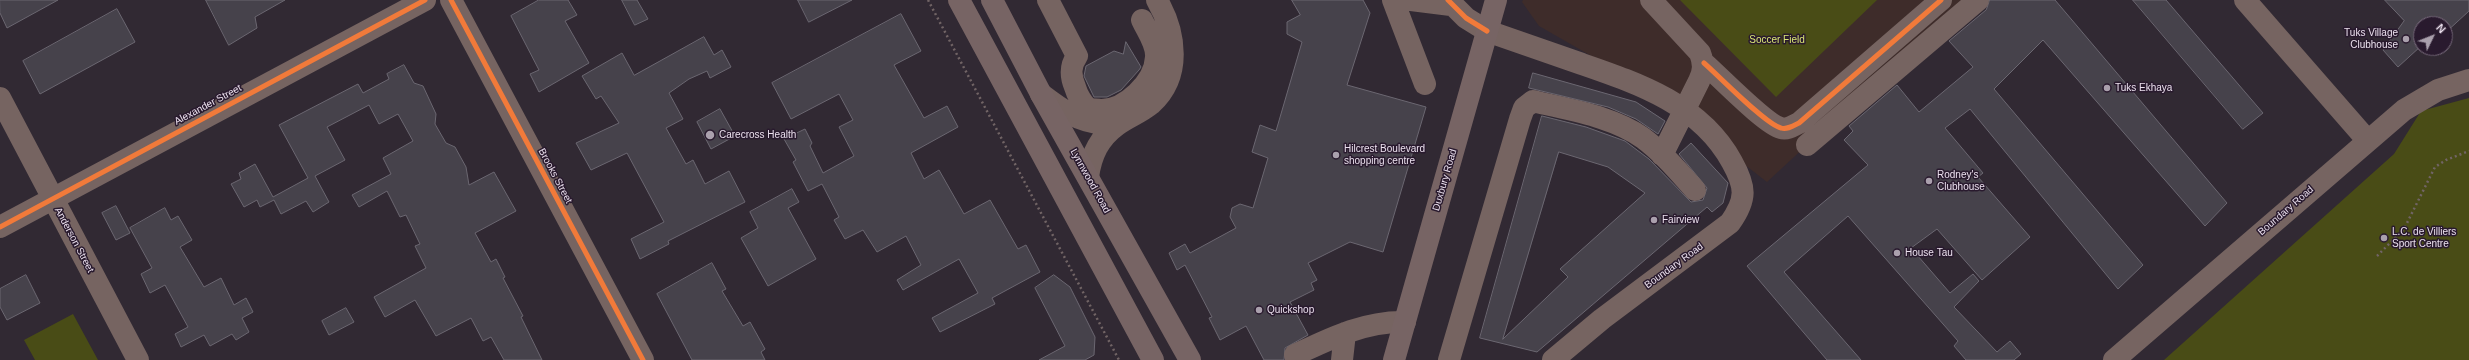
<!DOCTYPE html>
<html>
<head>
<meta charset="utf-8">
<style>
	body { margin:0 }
	#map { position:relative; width:2469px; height:360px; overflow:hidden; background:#312933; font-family:Helvetica,sans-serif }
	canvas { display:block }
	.north { position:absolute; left:2413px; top:16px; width:40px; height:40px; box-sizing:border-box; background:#291a2e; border:1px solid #77697b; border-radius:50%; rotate:47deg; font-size:11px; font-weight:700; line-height:16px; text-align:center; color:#ebe0ee }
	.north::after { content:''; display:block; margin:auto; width:14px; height:18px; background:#aaa0ad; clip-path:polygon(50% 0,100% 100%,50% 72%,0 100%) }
</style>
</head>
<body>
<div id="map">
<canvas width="2469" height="360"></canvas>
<div class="north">N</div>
</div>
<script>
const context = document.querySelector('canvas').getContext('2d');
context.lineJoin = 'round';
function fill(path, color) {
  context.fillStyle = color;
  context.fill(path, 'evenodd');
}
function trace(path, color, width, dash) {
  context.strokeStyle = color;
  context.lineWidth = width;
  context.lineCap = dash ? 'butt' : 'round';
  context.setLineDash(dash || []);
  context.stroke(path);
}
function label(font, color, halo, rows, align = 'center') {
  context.font = font + ' Helvetica,sans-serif';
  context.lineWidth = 3;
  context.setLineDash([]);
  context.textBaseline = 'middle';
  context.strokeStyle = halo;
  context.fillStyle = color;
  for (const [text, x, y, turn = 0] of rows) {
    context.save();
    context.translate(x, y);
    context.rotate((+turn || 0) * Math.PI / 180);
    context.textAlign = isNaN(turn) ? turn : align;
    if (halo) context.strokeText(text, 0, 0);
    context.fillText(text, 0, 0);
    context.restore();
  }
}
const education = new Path2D(`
	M1523 0H1964L1767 182 1642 85 1539 26 1522 2Z`);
const green = new Path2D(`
	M1680 0H1877L1776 97Z
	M2469 98V360H2164L2394 154 2421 111Z
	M73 314 98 360H35L24 340Z`);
const building = new Path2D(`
	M0 0H58L7 28 0 13Z
	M206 0H285L255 17 257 28 229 45Z
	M539 0H568L577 15 565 21 589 63 539 92 530 74 539 70 511 16Z
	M622 0H637L648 19 635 25Z
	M798 0H852L809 22Z
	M1292 0H1363L1370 13 1347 85 1426 107 1383 252 1350 242 1308 263 1317 280 1311 283 1314 290 1290 302 1308 335 1285 348 1284 360H1264L1246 326 1220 340 1209 318 1212 317 1185 265 1177 270 1169 253 1185 244 1190 253 1236 228 1230 217 1232 208 1240 204 1253 208 1268 158 1252 152 1260 125 1276 131 1302 42 1287 34V22L1300 15Z
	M1990 0H2055L2227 203 2205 226 2043 40 1994 89 2143 265 2118 289 1970 109 1945 128 1983 173 1978 177 2030 237 1982 280 1937 229 1911 248 1950 293 1973 274 1979 281 1954 307 1997 352 2010 341 2021 354 2014 360H1966L1954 346 1958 341 1848 216 1784 272 1861 360H1827L1747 266 1868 165 1844 140 1853 131 1849 126 1897 85 1919 112 1973 67 1949 41 1986 10Z
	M2133 0H2166L2263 113 2243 129Z
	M2385 0H2469V11L2445 33V24H2421V46L2398 67 2383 50 2404 21Z
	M117 9 135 42 40 94 23 61Z
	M901 14 921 51 894 65 924 118 947 106 958 127 911 153 924 179 939 170 964 214 990 200 1018 249 1026 245 1040 272 992 298 995 304 940 332 932 318 978 293 959 259 903 290 897 280 921 265 906 236 877 252 863 230 845 239 834 220 839 217 822 184 808 191 793 162 796 160 784 139 805 129 812 143 810 146 823 173 854 156 839 127 853 120 839 94 791 119 772 83Z
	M704 37 714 55 722 50 731 67 710 78 707 71 689 79 669 93 683 119 666 128 686 164 693 160 705 184 729 171 745 202 668 241 669 244 640 259 631 239 664 222 627 153 591 170 576 143 619 123 601 96 596 99 582 76 622 53 634 75Z
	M1126 42 1141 67 1139 70 1121 90 1107 97H1094L1084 76 1086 66 1114 51 1123 54Z
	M404 65 414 83 423 86 436 114 435 124 446 143 455 147 466 167 469 185 494 172 516 211 475 233 491 262 496 259 505 277 503 278 523 316 521 317 542 360H504L491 337 483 341 471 318 436 336 415 300 385 317 374 297 426 268 415 246 420 244 406 215 400 217 387 191 359 207 352 195 391 174 383 158 413 141 398 114 379 124 369 105 327 127 345 160 315 176 329 202 313 212 306 201 281 214 274 200 260 207 257 200 244 207 231 184 241 179 239 173 255 164 273 197 308 178 279 125 358 84 363 93 389 79 387 74Z
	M1533 73 1636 102 1665 121 1658 134 1636 119 1608 107 1529 88Z
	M720 109 735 136 711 149 697 122Z
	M1542 116 1586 127 1625 141 1649 159 1691 202 1703 200 1707 188 1679 154 1691 143 1728 183 1723 203 1712 212 1707 207 1537 352 1480 338ZM1559 152 1608 167 1645 193 1560 269 1568 277 1503 339Z
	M792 189 799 202 788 208 816 259 768 286 741 238 758 228 750 212Z
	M116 206 130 233 116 240 102 213Z
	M165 208 171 220 178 216 192 240 180 247 204 287 221 278 234 305 246 298 253 312 242 318 249 332 236 340 232 334 210 346 204 335 181 347 175 334 188 327 165 285 150 293 141 274 152 268 130 228Z
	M712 263 726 289 722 291 743 326 750 322 765 349 761 352 765 360H692L657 294Z
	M26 275 40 303 7 320 0 307V289Z
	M1054 275 1070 287 1095 337 1094 355 1085 360H1039L1065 346 1035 288Z
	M346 308 354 322 329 335 322 321Z`);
const path = new Path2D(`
	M928 0 1119 360
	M2377 256 2404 229 2435 167 2446 160 2469 151`);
const minor = new Path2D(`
	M451 0 643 360
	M1048 0 1077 56C1070 66 1070 75 1075 87 1077 94 1082 104 1088 108 1091 110 1096 109 1100 110 1125 111 1155 82 1156 57 1157 44 1147 31 1142 20
	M1393 0 1425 84
	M1411 0 1451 5
	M1448 0 1466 18 1487 31C1519 42 1550 53 1582 64 1640 84 1701 105 1732 162 1746 187 1747 199 1730 223L1602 319 1553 360
	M1651 0 1700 53C1704 64 1704 71 1699 81L1662 155
	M2245 0 2368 141
	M1704 63C1718 75 1766 125 1781 128 1787 130 1793 126 1799 123L1941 0
	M1041 94C1062 110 1078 122 1105 124
	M0 98 138 360
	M1807 145 1978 0
	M1088 177C1091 155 1099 138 1117 125 1128 117 1140 113 1151 104 1182 76 1176 33 1157 0
	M0 227 425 0
	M1295 355C1331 338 1365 321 1405 322
	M1342 360 1345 333
	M1449 360 1520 119 1524 108 1533 101C1569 110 1612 116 1643 138 1663 153 1679 172 1695 190
	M2114 360 2404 110 2438 90 2469 80`);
const major = new Path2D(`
	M959 0 1153 360
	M992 0 1041 94 1190 360
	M1394 360 1496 0`);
const cycleway = new Path2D(`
	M451 0 643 360
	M1448 0 1466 18 1487 31
	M1704 63C1718 75 1766 125 1781 128 1787 130 1793 126 1799 123L1941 0
	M0 227 425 0`);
const markers = [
	[2406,39,4,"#aaa0ad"],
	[2107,88,4,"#aaa0ad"],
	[710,135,5,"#aaa0ad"],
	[1336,155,4,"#aaa0ad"],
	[1929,181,4,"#aaa0ad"],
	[1654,220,4,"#aaa0ad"],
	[2384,238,4,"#aaa0ad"],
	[1897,253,4,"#aaa0ad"],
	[1259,310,4,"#aaa0ad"]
];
const poiNames = [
	["Tuks Village",2398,33,"right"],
	["Clubhouse",2398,45,"right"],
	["Tuks Ekhaya",2115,88],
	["Carecross Health",719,135],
	["Hilcrest Boulevard",1344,149],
	["shopping centre",1344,161],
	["Rodney's",1937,175],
	["Clubhouse",1937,187],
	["Fairview",1662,220],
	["L.C. de Villiers",2392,232],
	["Sport Centre",2392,244],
	["House Tau",1905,253],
	["Quickshop",1267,310]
];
const parkNames = [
	["Soccer Field",1777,40]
];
const streetNames = [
	["Alexander Street",208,105,-28],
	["Brooks Street",555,176,62],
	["Duxbury Road",1445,180,-74],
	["Lynnwood Road",1090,181,61],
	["Boundary Road",2286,211,-41],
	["Anderson Street",74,240,62],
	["Boundary Road",1674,266,-36]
];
fill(education, '#3e2c2a');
fill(green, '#494c16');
fill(building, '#46424b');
trace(building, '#6b6771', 1);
trace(path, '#716465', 2.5, [2, 3]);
trace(minor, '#766461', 22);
trace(major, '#776464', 22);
trace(cycleway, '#f17a3a', 5);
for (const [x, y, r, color] of markers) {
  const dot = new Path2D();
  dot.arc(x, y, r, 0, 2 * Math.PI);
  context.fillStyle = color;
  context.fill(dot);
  trace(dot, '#291a2e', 1.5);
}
label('10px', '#ebe0ee', '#291a2e', poiNames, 'left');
label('10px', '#dae675', '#291a2e', parkNames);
label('10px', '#ebe0ee', '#291a2e', streetNames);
</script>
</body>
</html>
